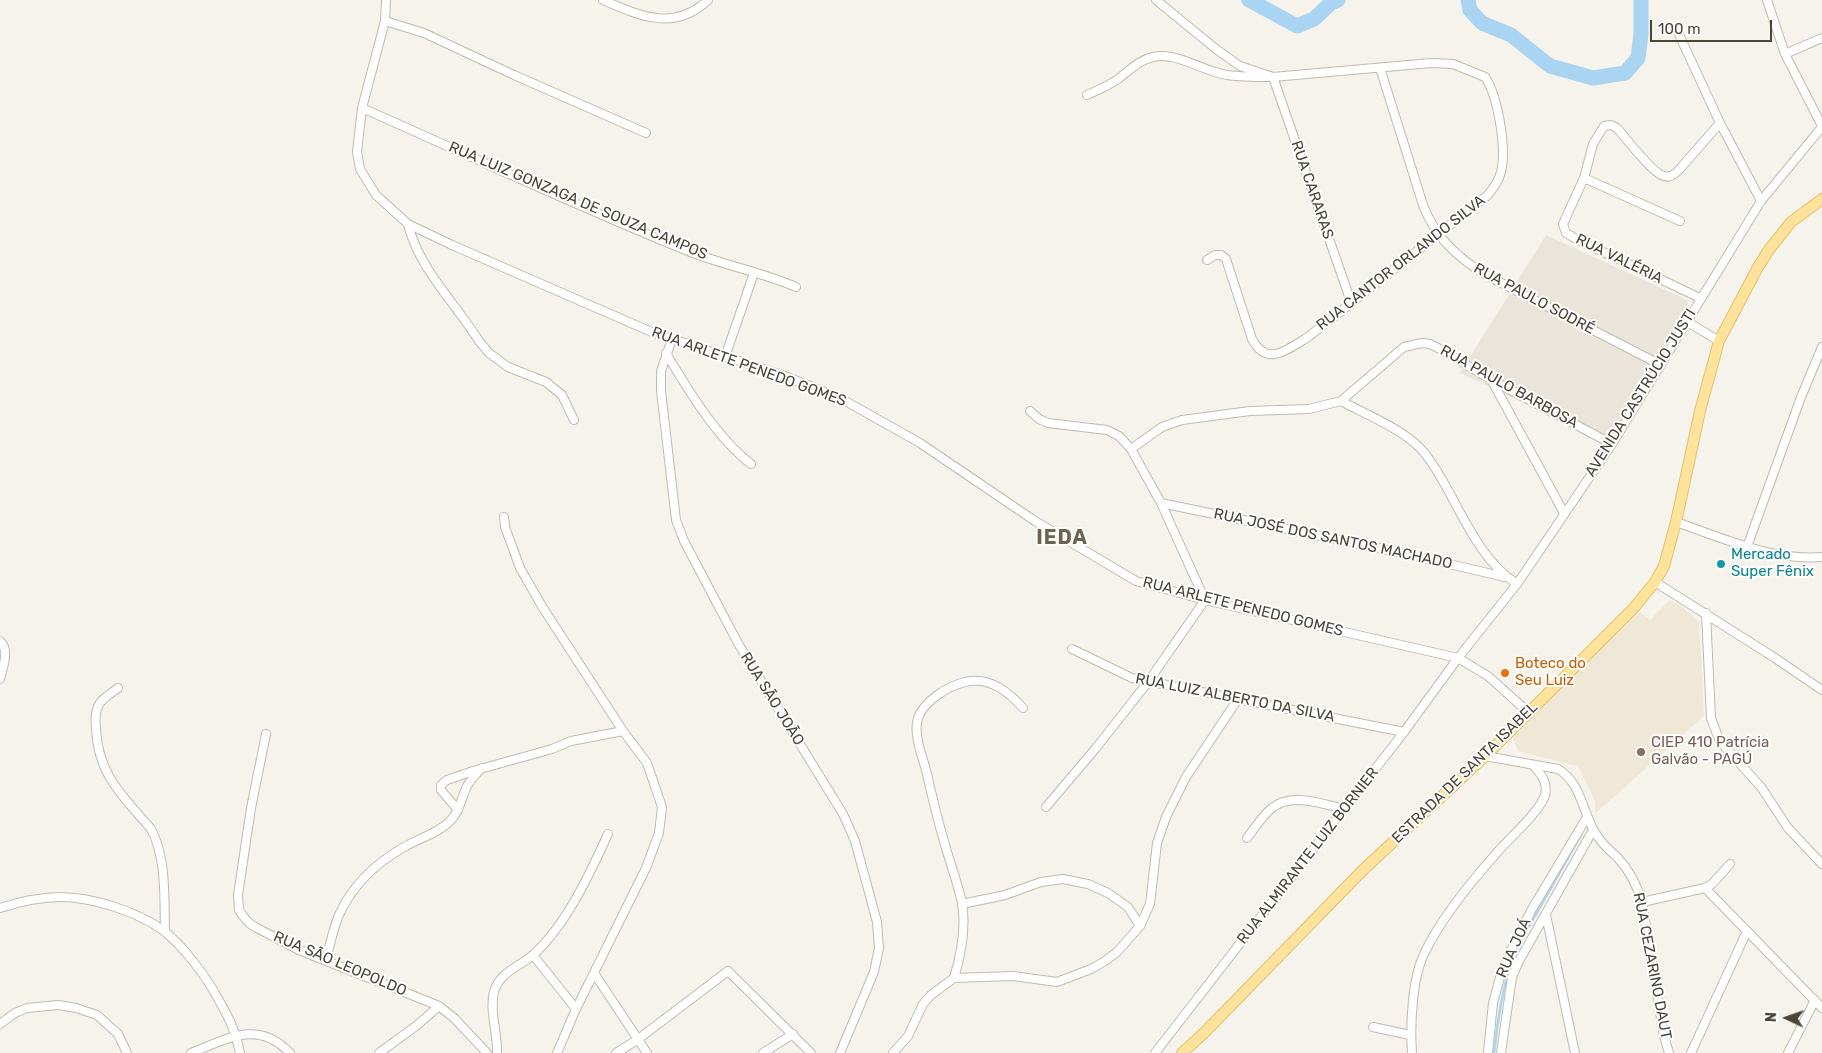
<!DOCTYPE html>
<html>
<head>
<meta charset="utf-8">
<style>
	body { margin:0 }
	#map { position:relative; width:1822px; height:1053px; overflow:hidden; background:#f6f3ec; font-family:Rubik,sans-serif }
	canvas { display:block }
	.north { position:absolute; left:1762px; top:993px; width:50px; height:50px; -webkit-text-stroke:4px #fff; paint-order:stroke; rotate:273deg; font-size:14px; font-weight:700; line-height:20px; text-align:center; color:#4b4439 }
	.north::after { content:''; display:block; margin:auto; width:18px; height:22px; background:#4b4439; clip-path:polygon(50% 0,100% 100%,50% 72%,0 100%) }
	.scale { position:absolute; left:1650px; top:20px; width:122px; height:22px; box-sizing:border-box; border:2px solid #4b4439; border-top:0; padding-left:6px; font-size:15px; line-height:18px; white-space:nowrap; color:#4b4439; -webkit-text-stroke:4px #fff; paint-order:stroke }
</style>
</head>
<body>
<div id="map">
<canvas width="1822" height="1053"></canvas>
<div class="north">N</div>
<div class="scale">100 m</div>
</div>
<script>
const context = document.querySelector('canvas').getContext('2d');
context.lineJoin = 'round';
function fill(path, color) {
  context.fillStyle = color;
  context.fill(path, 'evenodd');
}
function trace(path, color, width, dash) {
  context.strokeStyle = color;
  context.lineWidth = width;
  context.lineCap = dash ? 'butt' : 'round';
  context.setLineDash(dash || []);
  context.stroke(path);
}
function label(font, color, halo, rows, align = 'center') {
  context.font = font + ' Rubik,sans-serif';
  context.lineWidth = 4;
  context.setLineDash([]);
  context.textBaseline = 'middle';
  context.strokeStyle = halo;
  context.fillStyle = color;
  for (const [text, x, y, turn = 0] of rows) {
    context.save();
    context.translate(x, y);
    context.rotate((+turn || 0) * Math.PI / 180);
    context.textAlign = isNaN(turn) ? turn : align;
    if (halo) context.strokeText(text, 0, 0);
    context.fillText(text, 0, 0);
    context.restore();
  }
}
const residential = new Path2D(`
	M1546 235 1689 301 1667 361 1612 444 1460 373Z`);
const education = new Path2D(`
	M1670 600 1684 608 1699 622 1704 716 1595 814V801L1578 766 1518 751 1513 738 1516 730 1640 612 1650 620Z`);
const stream = new Path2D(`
	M1494 1053C1498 1018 1503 984 1515 951L1581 835`);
const river = new Path2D(`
	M1249 0 1297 26 1314 19 1331 3 1338 0
	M1468 0 1470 10 1482 23 1511 35 1550 66 1593 78 1625 73 1638 58 1641 34V0`);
const minor = new Path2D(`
	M386 0 385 21 362 108 357 152 360 169 376 195 408 224 452 245 654 333 782 375 840 398 920 443 1035 521 1136 581 1205 600 1458 658 1488 676 1528 712
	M603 0C640 16 674 32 708 0
	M1156 0 1216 49 1240 66 1273 77 1431 63 1453 64 1485 77C1498 96 1508 153 1500 175 1498 183 1492 189 1488 195L1308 337C1288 349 1267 368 1252 339L1226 259 1221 255H1215L1207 260
	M1767 0 1785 54 1822 126
	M385 21 424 33 514 75 646 133
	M1676 28 1720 123 1761 201
	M1785 54 1822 38
	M1380 68 1423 205C1435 237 1458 258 1486 275L1661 365
	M1087 95C1098 90 1108 86 1118 79 1130 70 1139 60 1153 57 1176 51 1204 72 1227 75 1242 77 1258 77 1273 77L1351 302
	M362 108C471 156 578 207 688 251 723 265 761 272 796 287
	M1584 178 1680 221
	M408 224C418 267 455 303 479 341L489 353 508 367 546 382 562 395 574 420
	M1700 298 1578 240 1566 233 1563 224 1584 178 1593 144 1604 126 1611 125 1617 128C1626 138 1653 174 1664 176 1670 178 1673 175 1678 171L1720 123
	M1686 321 1719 341
	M672 339 661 371V391L676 520 684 541 739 645 843 814 855 841 877 922 879 948 874 972 840 1053
	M666 353C688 390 717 438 751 464
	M725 357 754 273
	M1492 381 1564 513
	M1341 401C1365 414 1402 429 1420 448 1430 458 1437 471 1444 483 1464 518 1482 562 1517 584
	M1030 411 1039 419 1048 423 1107 430 1119 436 1131 449 1161 503 1205 600 1148 682 1096 748 1046 807
	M1131 449 1162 427 1182 420 1250 411 1309 409 1341 401 1404 347 1422 343 1430 344 1438 348 1492 380 1612 444
	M1161 503 1402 553 1505 577
	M504 517 505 527 520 568 543 608 623 731 647 763 662 807 659 833 646 868 576 1009 557 1053
	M1676 522C1723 538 1772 561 1822 557
	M1747 547 1801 397 1822 347
	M1655 582 1775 658 1822 690
	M1706 613 1711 718 1718 737 1723 745 1761 787 1788 828 1822 864
	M0 641C10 650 3 667 0 679
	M1072 649 1132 678 1404 732
	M118 688C113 692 104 697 100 703 95 710 95 720 96 729 98 775 123 796 151 829 167 859 164 899 165 932
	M266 734 251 808 238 895 239 910 243 916 249 923 257 928 299 950 439 1006 454 1018 487 1053
	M1485 756 1558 769C1580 782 1582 808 1593 829 1599 841 1608 849 1618 858 1630 871 1637 885 1642 902L1664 1036 1669 1053
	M458 810 441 790V785L447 780 473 771 552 749 571 741 623 731
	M1247 838C1255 828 1262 816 1272 808 1291 792 1324 804 1344 809
	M1705 888 1822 1008
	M1642 902 1705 888 1712 884 1730 864
	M962 904 1005 895 1041 882 1063 879 1088 884 1108 893 1128 907 1140 926
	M0 908C19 902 40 897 60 897 93 897 138 912 164 931 183 946 206 976 217 997 228 1016 236 1031 240 1053
	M1546 915 1575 1053
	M533 955 576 1009
	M326 960C330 945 333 929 339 915 352 886 376 863 404 847 418 839 436 834 448 823 459 814 461 799 467 786 471 779 476 774 482 768
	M594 973 647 1053
	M954 978 1013 976 1057 982 1091 969 1105 961 1117 952 1140 926 1150 904 1157 843 1166 817 1186 777 1238 699
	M0 1024 15 1013 27 1008 58 1005 76 1008 97 1015 118 1034 127 1053
	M1373 1027 1410 1035
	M191 1053C227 1039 258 1019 290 1053
	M379 1053 416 1026 439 1006
	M497 1053C498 1035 489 1009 494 992 499 972 521 966 534 954 567 924 590 873 608 834
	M616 1053 637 1040 728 971 811 1053
	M763 1053 793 1034
	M893 1053 908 1036 923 1004 931 995 954 978C961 955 966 927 962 903 958 884 951 866 946 848 938 822 932 796 926 770 922 755 913 734 918 718 924 701 948 686 965 682 989 676 1008 691 1023 708
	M1155 1053 1404 732 1458 658 1517 584 1612 444 1761 201 1822 127
	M1412 1053C1410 1025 1412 977 1425 952 1440 921 1471 882 1494 856 1506 841 1540 812 1545 795 1548 782 1541 774 1533 765
	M1488 1053 1493 1003 1502 970 1511 950 1532 909 1587 817
	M1501 1053 1512 977 1519 961 1593 830
	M1691 1053 1747 931
	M1788 1053 1815 1000`);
const major = new Path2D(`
	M1182 1053 1203 1034 1362 871 1485 756 1633 609 1655 582 1664 566 1676 522 1700 411 1719 341 1757 269 1768 251 1791 222 1822 199`);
const markers = [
	[1721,564,5,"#0f9aa8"],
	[1505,673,5,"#e8710a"],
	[1641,752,5,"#8d6e63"]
];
const streetNames = [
	["RUA CARARAS",1312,190,71],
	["RUA LUIZ GONZAGA DE SOUZA CAMPOS",578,201,23],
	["RUA VALÉRIA",1619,259,26],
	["RUA CANTOR ORLANDO SILVA",1401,263,-38],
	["RUA PAULO SODRÉ",1534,299,28],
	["RUA ARLETE PENEDO GOMES",749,367,20],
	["RUA PAULO BARBOSA",1509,387,29],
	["AVENIDA CASTRÚCIO JUSTI",1641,393,-58],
	["RUA JOSÉ DOS SANTOS MACHADO",1333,539,12],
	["RUA ARLETE PENEDO GOMES",1243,607,14],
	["RUA LUIZ ALBERTO DA SILVA",1235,698,11],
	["RUA SÃO JOÃO",772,699,58],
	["ESTRADA DE SANTA ISABEL",1465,773,-44],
	["RUA ALMIRANTE LUIZ BORNIER",1308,856,-52],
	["RUA JOÁ",1514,948,-66],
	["RUA SÃO LEOPOLDO",340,964,23],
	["RUA CEZARINO DAUT",1652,966,79]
];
const cultureNames = [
	["Mercado",1731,555],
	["Super Fênix",1731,572]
];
const foodNames = [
	["Boteco do",1515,664],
	["Seu Luiz",1515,681]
];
const educationNames = [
	["CIEP 410 Patrícia",1651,743],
	["Galvão - PAGÚ",1651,760]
];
const districtNames = [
	["IEDA",1062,538]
];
fill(residential, '#eae5da');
fill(education, '#efe8d6');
trace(stream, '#a9d4f2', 2.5);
trace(river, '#a9d4f2', 15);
trace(minor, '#c2bbae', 10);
trace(major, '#e6c16a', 12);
trace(minor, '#fff', 8);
trace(major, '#ffe39c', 10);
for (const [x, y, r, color] of markers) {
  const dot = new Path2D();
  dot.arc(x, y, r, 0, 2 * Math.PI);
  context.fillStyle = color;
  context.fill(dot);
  trace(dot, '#fff', 2);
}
label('15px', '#4b4439', '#fff', streetNames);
label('15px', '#0d838f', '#fff', cultureNames, 'left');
label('15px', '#c56008', '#fff', foodNames, 'left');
label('15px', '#785e54', '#fff', educationNames, 'left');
context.letterSpacing = '1px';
label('bold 20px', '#6e6250', '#fff', districtNames);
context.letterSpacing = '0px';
</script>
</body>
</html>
